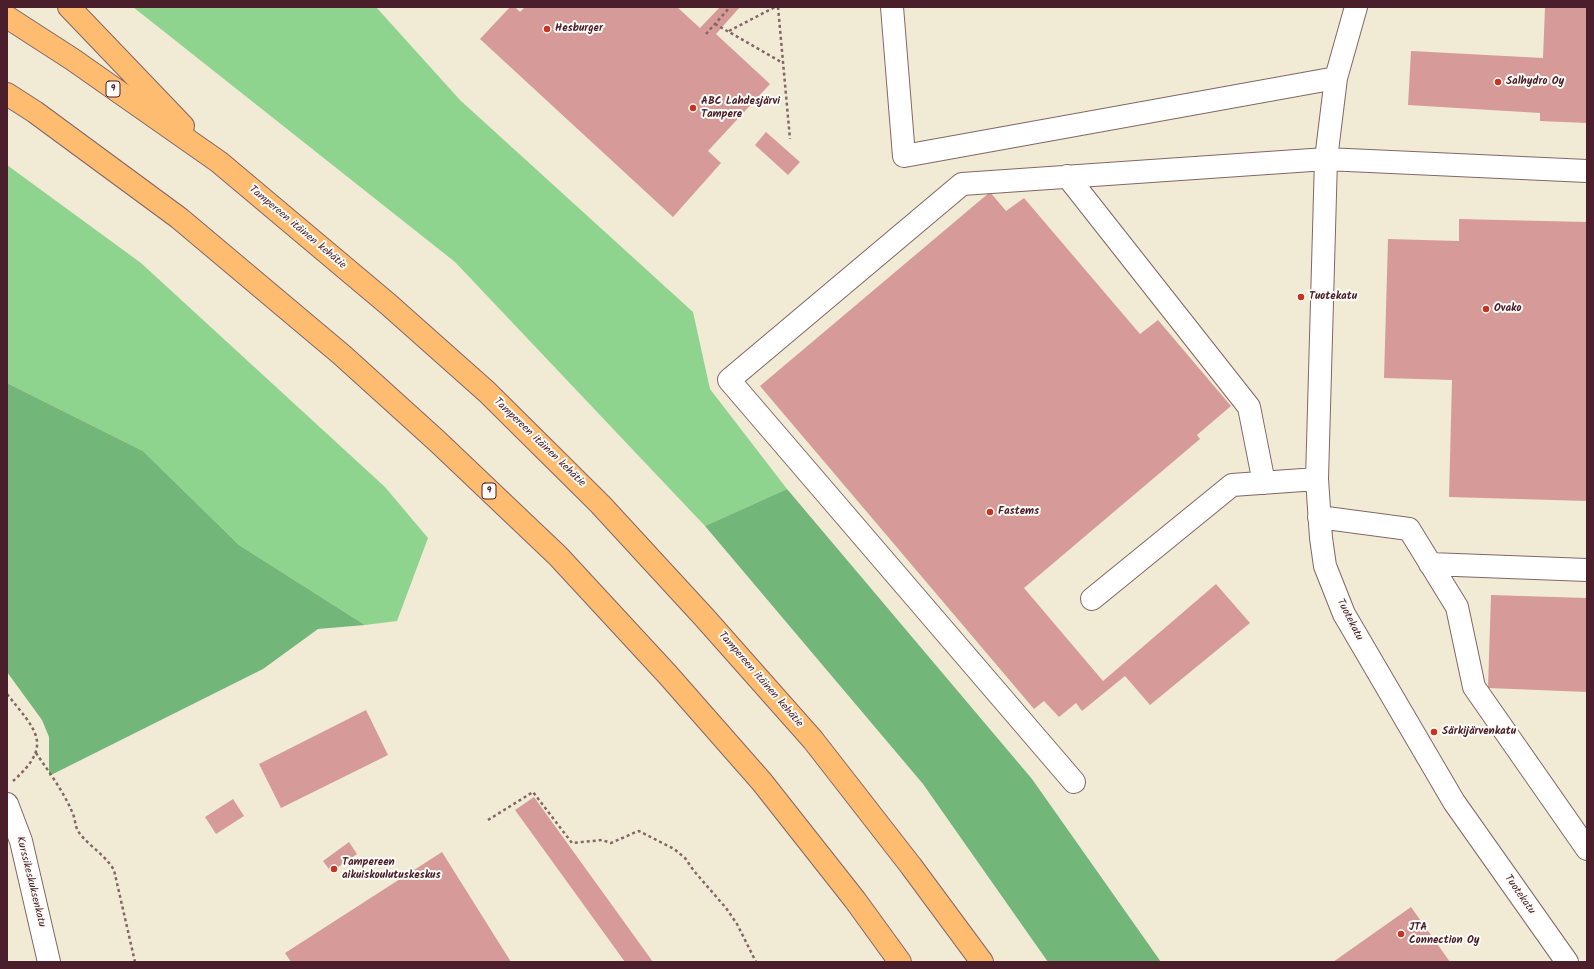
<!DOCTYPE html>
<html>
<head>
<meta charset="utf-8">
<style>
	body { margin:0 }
	#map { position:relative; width:1594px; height:969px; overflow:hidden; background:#f1ebd5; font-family:Kalam,sans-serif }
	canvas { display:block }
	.frame { position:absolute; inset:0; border:8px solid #4a1f2b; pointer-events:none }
</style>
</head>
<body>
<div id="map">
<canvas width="1594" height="969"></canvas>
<div class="frame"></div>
</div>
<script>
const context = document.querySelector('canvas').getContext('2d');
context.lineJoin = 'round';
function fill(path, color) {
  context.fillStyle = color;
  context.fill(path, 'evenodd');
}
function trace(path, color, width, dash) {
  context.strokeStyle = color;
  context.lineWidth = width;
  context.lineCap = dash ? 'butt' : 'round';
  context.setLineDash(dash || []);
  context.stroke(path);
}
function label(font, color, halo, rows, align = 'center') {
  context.font = font + ' Kalam,sans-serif';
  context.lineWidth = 4;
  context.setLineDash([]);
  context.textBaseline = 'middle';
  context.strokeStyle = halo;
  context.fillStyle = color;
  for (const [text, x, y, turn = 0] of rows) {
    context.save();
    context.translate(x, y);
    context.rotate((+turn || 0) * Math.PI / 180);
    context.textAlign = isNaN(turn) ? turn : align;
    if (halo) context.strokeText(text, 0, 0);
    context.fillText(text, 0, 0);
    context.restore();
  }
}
const green = new Path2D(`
	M133 7H376L460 100 693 312 710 389 787 489 705 526 455 262Z
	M7 165 141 263 385 487 428 538 397 621 365 625 239 545 143 451 7 383Z`);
const forest = new Path2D(`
	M7 383 143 451 239 545 365 625 318 629 263 669 49 776V737L42 720 7 672Z
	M787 489 1032 779 1161 962H1048L923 784 705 526Z`);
const building = new Path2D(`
	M510 7H515L520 12 525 7H677L700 28 720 7H740L716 34 770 84 708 151 721 163 673 217 480 39Z
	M1545 7H1587V123L1540 121V113L1408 105 1411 51 1543 58Z
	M766 132 800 162 788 175 755 145Z
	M990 192 1006 211 1024 198 1140 334 1158 320 1231 406 1197 435 1200 439 1024 588 1103 681 1216 584 1250 623 1150 705 1125 676 1082 711 1076 703 1059 717 1044 701 1034 709 760 386Z
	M1459 219 1587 222V501L1449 497 1452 380 1384 378 1388 239 1459 241Z
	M1491 595 1587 598V692L1488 688Z
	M366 710 388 755 281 808 259 764Z
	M534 797 653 962H625L515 810Z
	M233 799 244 816 216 834 205 817Z
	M349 842 357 854 331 872 323 861Z
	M442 852 511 962H291L285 953Z
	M1411 907 1450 962H1333Z`);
const path = new Path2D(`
	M778 7 790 139
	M715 24 783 63
	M729 31 775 7
	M706 34 730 7
	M7 694C35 730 55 744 13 781
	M36 753C49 772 64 792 73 814 75 819 75 824 77 829 84 843 104 853 114 870L135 962
	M488 820 533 792 572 843 602 840 611 843 636 832 639 831 674 849 685 858 694 871 726 908 737 924 756 962`);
const minor = new Path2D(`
	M892 7 904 156 1336 78
	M1356 7 1336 78 1326 159 1317 479 1321 538 1325 566 1344 614 1454 802 1567 962
	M1067 176 1249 407 1264 483
	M1319 517 1409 529 1457 607 1474 687 1587 849
	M1430 564 1587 570
	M1092 599 1232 485 1317 479
	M1074 782 729 380 962 184 1326 159 1587 171
	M7 804 21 841 49 962`);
const highway = new Path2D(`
	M69 7 183 126
	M7 17 72 59 219 162 388 304 487 392 600 504 704 617 813 740 911 866 982 962
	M7 94 35 112 179 218 342 355 437 441 558 556 668 675 762 782 855 900 900 962`);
const markers = [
	[547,29,4,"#c8321e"],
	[1498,82,4,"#c8321e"],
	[693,108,4,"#c8321e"],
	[1301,297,4,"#c8321e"],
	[1486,309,4,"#c8321e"],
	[990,512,4,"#c8321e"],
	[1434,732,4,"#c8321e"],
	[334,869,4,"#c8321e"],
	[1401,934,4,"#c8321e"]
];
const shields = [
	[113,89,14],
	[489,491,14]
];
const shieldNames = [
	["9",113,89],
	["9",489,491]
];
const poiNames = [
	["Hesburger",555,29],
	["Salhydro Oy",1506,82],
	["ABC Lahdesjärvi",701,102],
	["Tampere",701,115],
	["Tuotekatu",1309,297],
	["Ovako",1494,309],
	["Fastems",998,512],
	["Särkijärvenkatu",1442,732],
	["Tampereen",342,863],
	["aikuiskoulutuskeskus",342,876],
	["JTA",1409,928],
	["Connection Oy",1409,941]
];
const streetNames = [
	["Tampereen itäinen kehätie",297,228,40],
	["Tampereen itäinen kehätie",539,443,44],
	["Tuotekatu",1349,620,63],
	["Tampereen itäinen kehätie",760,680,49],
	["Kurssikeskuksenkatu",30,882,76],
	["Tuotekatu",1519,895,55]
];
fill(green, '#8fd48e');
fill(forest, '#73b679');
fill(building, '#d69b98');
trace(minor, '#846666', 24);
trace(highway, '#846666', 24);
trace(path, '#846666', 2.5, [3, 3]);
trace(minor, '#fff', 22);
trace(highway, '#febc70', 22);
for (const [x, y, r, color] of markers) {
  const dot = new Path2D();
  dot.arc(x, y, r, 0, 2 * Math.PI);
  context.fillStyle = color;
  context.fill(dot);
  trace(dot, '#fdfcf7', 1.5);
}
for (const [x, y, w] of shields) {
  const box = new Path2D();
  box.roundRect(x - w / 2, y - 8, w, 16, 3);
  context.fillStyle = '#fdfcf7';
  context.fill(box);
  trace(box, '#4a1f2b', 1);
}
label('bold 10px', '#4a1f2b', null, shieldNames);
label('bold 11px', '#4a1f2b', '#fdfcf7', poiNames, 'left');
label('11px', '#4a1f2b', '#fdfcf7', streetNames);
</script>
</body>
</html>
